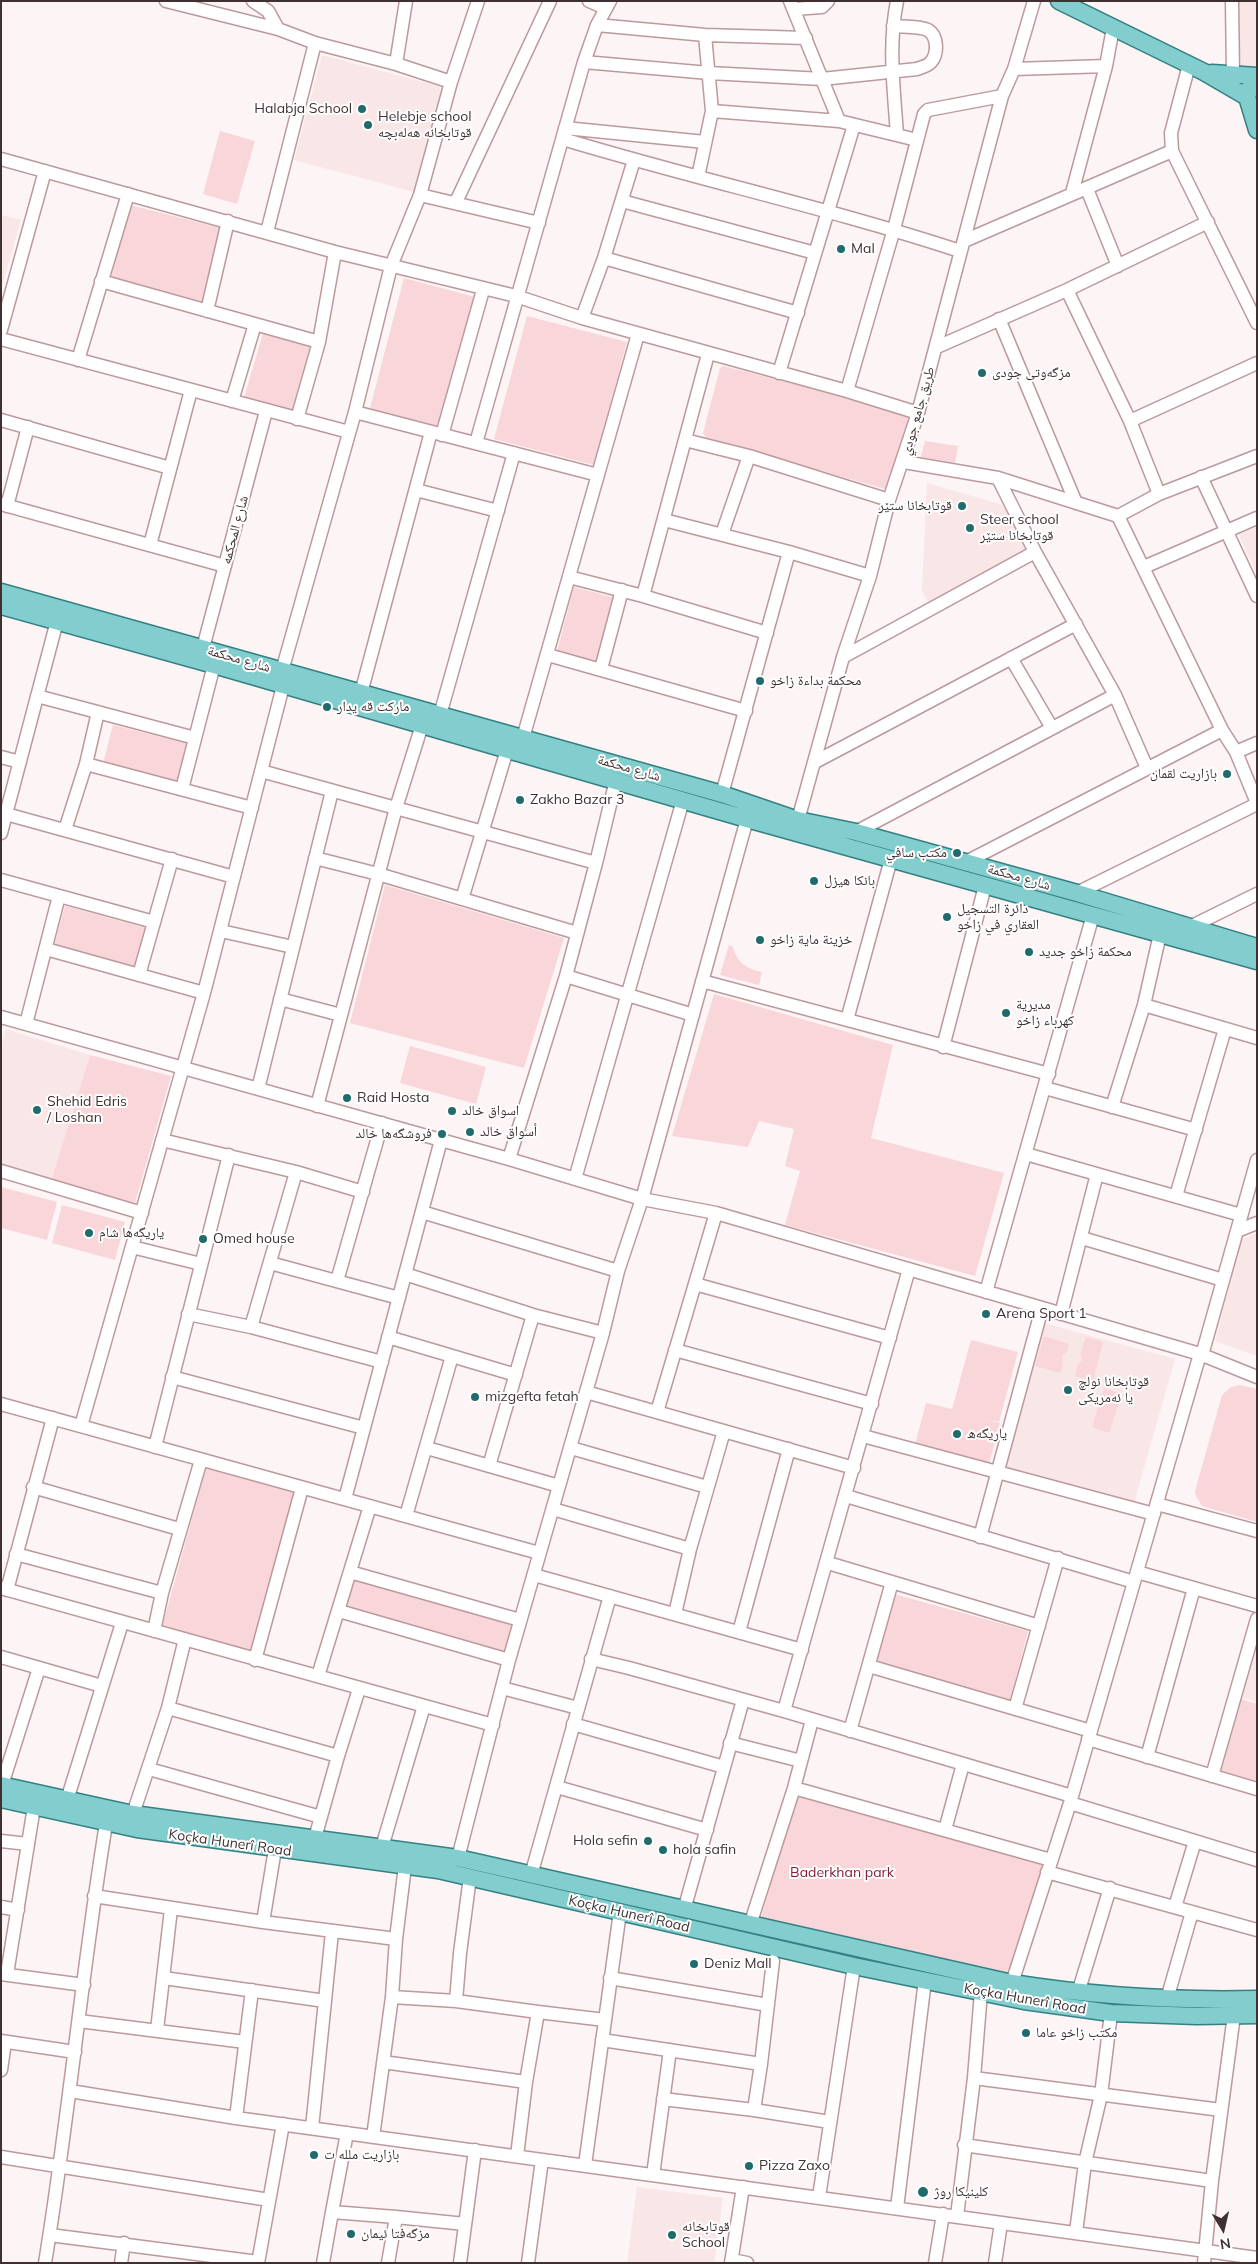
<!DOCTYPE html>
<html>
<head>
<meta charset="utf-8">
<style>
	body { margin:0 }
	#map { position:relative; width:1258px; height:2264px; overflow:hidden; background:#fcf4f5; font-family:Mulish,sans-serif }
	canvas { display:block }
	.frame { position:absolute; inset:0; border:2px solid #3f3132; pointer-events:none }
	.north { position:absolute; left:1198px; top:2204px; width:50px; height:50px; -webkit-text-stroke:4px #fff; paint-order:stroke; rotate:171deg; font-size:14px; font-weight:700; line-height:20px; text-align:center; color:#3f3132 }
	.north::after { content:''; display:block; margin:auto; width:18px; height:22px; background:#3f3132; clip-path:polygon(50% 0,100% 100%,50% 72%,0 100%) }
</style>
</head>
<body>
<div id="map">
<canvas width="1258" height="2264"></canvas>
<div class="frame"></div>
<div class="north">N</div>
</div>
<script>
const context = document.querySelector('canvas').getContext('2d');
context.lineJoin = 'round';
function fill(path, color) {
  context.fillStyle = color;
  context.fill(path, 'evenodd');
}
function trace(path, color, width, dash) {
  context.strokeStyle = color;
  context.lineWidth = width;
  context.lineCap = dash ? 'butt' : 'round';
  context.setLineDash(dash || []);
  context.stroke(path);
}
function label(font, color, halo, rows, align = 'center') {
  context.font = font + ' Mulish,"Noto Naskh Arabic",sans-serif';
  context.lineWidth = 4;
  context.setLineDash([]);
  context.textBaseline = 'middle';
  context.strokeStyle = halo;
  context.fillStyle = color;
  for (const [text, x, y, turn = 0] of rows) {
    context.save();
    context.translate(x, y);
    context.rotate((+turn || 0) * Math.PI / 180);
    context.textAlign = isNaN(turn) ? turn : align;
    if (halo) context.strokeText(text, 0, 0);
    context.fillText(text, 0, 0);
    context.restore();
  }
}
const built = new Path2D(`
	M1237 1H1257V67L1241 68Z
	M322 55 438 86 441 90 414 192 294 160Z
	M1 215 21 220 1 289Z
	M927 483 1003 505 1028 551 929 604 922 590Z
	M1257 527V575L1239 535Z
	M6 1029 90 1055 51 1181 1 1165V1048Z
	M1257 1233V1356L1215 1341 1241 1240Z
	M1044 1323 1175 1359 1133 1506 1003 1469Z
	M1257 1647V1702L1242 1698Z
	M637 2187 723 2198 714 2263H627Z`);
const green = new Path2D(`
	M220 131 255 141 237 204 203 194Z
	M130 205 221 228 202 301 111 278Z
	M404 278 486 300 450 433 369 412Z
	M527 316 627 342 594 465 494 439Z
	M263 333 310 346 292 411 244 398Z
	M723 366 911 414 892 491 706 438 703 433 720 368Z
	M925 441 958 446 955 463 921 457Z
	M574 587 616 598 599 662 557 651Z
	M113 725 197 746 187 785 103 763Z
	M385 885 564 938 524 1068 350 1023Z
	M65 906 146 928 136 967 54 946Z
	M729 945 733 947C737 963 747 969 762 972L759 985 720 975Z
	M714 994 893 1045 871 1138 1004 1173 975 1276 785 1225 800 1171 785 1166 794 1129 759 1121 748 1147 672 1136Z
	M410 1046 486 1067 476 1104 400 1083Z
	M90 1055 171 1076 135 1203 51 1181Z
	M1 1187 57 1202 47 1240 1 1228Z
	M62 1205 125 1222 115 1260 52 1243Z
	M1044 1336 1069 1344 1068 1350 1062 1356 1063 1364 1060 1373 1035 1366Z
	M1086 1337 1103 1342 1093 1381 1075 1376 1078 1364 1082 1360 1080 1354Z
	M971 1340 1018 1352 999 1422 984 1418 1000 1423 989 1464 915 1445 926 1403 952 1409Z
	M1239 1385 1257 1389V1522L1202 1506 1196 1496 1195 1491 1222 1395 1231 1387Z
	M1104 1388 1122 1394 1109 1433 1092 1427Z
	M206 1468 294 1492 250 1651 162 1627Z
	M354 1578 514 1624 505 1655 345 1609Z
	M894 1594 1028 1631 1010 1701 876 1662Z
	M1241 1699 1257 1704V1784L1219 1773Z
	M797 1794 1045 1862 1008 1976 760 1921Z`);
const minor = new Path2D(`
	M166 1 278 29 315 43 396 64 451 82
	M253 1 268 11 278 29
	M589 1 605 8
	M790 1 839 121
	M897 1C888 46 894 90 897 135
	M1232 1 1233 75
	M794 9 822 7 828 1
	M597 25 705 35 806 38
	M584 62 709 73 822 79 917 69C922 67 928 66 931 62 938 54 938 36 928 30 919 26 902 27 893 26
	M396 64 406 1
	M1189 65 1171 133 1172 151 1257 323
	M1014 69 1106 66
	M712 111 839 121 917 140
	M565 128 705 142
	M563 139C695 179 829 208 960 251
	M1 159 335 252 516 296 582 318 847 391 918 413
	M698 177 712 111 705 35
	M1087 189 1118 266
	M1072 193 1106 66 1113 28
	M420 195 539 223
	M622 201 815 253
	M456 202 550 1
	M267 232 315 43
	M964 241 1172 151
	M604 258 798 313
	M101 281 319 342
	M1067 290 1130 421 1159 494
	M207 311 228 221
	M582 318 604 258 634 160
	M999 319 1076 503
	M1 330 45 171
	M1 339 349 432
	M937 347 1067 290 1208 222
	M78 360 128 194
	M779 373 854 125
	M847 391 894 229 924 114 928 110 1002 96
	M232 401 255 324
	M355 412 598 475
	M297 419 319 342 335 252
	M1 420 170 468
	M1130 421 1257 363
	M442 435 483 290
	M685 440 749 456 889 500
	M476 443 584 62 597 25 610 1
	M904 462 998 478 1118 516 1222 730 1236 752 1257 803
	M1201 477 1257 596
	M998 478 1035 552 1115 695 1147 768
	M416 490 498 511
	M1 504 225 566
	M7 506 28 427
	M1118 516 1159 494 1257 456
	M664 520 789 552 870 576
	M722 534 749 456
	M150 545 191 390
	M1144 567 1257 518
	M569 577 643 596 767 633
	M643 596 708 354
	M203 648 266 411
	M548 655 746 711
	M843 657 1035 552
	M1011 658 1052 728
	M601 669 622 590
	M282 671 355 412 391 266 420 195 451 82 478 1
	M361 693 431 432
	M37 696 195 738
	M440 715 514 453
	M523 738 638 334
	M1236 752 1257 743
	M1 757 20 762
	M815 762 1076 624
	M86 764 252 808
	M261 771 596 863
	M182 789 214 665
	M722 794 789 552
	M6 814 234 877
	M798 820 843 657 870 576 889 500 918 413 1002 96 1014 69 1034 1
	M65 830 86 764 98 712
	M856 832 1115 695
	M1 833 57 621
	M315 858 378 874 577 933
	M966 862 1222 730
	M1 880 154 922
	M1077 893 1257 804
	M462 899 507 750
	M1188 928 1257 894
	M221 931 293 947
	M46 949 204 993
	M139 975 172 859
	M566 976 693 1015
	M702 981 1049 1074
	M280 999 341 1015
	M1144 1005 1257 1038
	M1 1017 509 1159 642 1199 716 1213 1200 1354 1257 1377
	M847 1020 891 859
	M26 1024 59 896
	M943 1047 985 886
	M1045 1088 1196 1130
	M258 1089 332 791
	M317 1106 396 808 422 725
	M1112 1107 1144 1005 1160 934
	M162 1140 296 1172 363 1192
	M1026 1154 1241 1215
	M509 1159 566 976 596 863 616 780
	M1 1171 142 1213
	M575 1179 683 800
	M1176 1196 1225 1029
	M422 1212 618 1271
	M1237 1231 1257 1223
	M1082 1238 1223 1280
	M132 1247 201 1264
	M270 1263 399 1298
	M405 1274 533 1315 603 1333
	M337 1281 382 1123
	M695 1284 890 1338
	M986 1292 1093 915
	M188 1314 251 1327 382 1362
	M1061 1314 1097 1174
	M251 1327 296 1172
	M388 1337 516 1375
	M675 1350 872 1404
	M1202 1355 1257 1160
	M172 1377 364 1428
	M586 1392 854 1468
	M1 1404 539 1553
	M657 1412 716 1213
	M81 1426 204 993 283 686
	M863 1436 1154 1514
	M155 1447 229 1155
	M427 1448 559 1486
	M571 1448 707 1487
	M489 1466 533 1315
	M33 1487 179 1529
	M846 1496 1134 1582
	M345 1499 441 1140
	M1157 1504 1257 1531
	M553 1509 690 1549
	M406 1516 452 1356
	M980 1537 1042 1308
	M16 1554 162 1593
	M828 1563 1039 1626
	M350 1572 520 1620
	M1137 1572 1257 1606
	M534 1575 802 1650
	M1 1588 493 1725
	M7 1590 53 1418
	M339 1611 509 1660
	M675 1614 690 1549 724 1431
	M154 1631 162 1593 201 1460
	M739 1632 789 1449
	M1 1657 102 1686
	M591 1659 629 1668 784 1711 1072 1796
	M255 1660 302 1488
	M869 1666 1091 1731
	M318 1676 370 1506
	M502 1688 578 1708
	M168 1708 338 1756
	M1015 1709 1058 1558
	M784 1711 909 1269
	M573 1724 724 1767
	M850 1731 892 1582
	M1088 1739 1257 1789
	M730 1743 801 1761
	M1147 1757 1194 1588
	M149 1769 321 1817
	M1212 1776 1257 1619
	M2 1785 39 1668
	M557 1787 707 1830
	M794 1788 1051 1860
	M67 1800 122 1623
	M1070 1803 1257 1860
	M133 1814 168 1708 185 1639
	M945 1830 963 1764
	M315 1838 338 1756 359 1689
	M1 1841 28 1844
	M382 1847 424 1706
	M458 1858 509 1660 603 1333 618 1271 642 1199 747 819
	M1047 1872 1257 1930
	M531 1875 610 1596
	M94 1896 263 1922 396 1939
	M1 1907 18 1910
	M1175 1907 1195 1841
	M684 1910 743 1700
	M263 1922 275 1849
	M750 1925 794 1788 812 1720
	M1 1974 84 1985
	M7 1974 34 1807
	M164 1978 325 2001
	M610 1978 768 2005
	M1012 1983 1070 1803 1200 1354
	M1078 1993 1110 1888
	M392 1997 456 2001 460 1953 470 1877
	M1167 1999 1192 1912
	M456 2001 538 2012
	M79 2021 245 2042
	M157 2030 171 1909
	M602 2040 761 2064 754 2110 830 2122
	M1 2041 75 2052
	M383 2062 526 2082 538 2012 605 2020
	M761 2064 773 1961
	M1 2070 5 2042
	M974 2078 1221 2110
	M70 2091 236 2118 1257 2258
	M663 2099 754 2110
	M236 2118 252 1990
	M312 2128 332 1932
	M347 2133 332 2212 396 2217 388 2263
	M373 2137 392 1997 396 1939 405 1866
	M964 2145 1212 2181
	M517 2156 526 2082
	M1 2157 269 2200
	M585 2165 620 1912
	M653 2175 670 2050
	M819 2197 854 1966
	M897 2208 925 1980
	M957 2216 974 2078 981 1992
	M396 2217 465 2224
	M1076 2232 1085 2163 1101 2095 1111 2013
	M50 2235 258 2262
	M732 2260 747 2263
	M45 2263C69 2117 82 1969 106 1824
	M121 2263 124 2243
	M258 2263 283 2124
	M323 2263 332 2212
	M460 2263 475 2150
	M528 2263 542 2160
	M731 2263 743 2187
	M935 2263 943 2214
	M995 2263 1001 2223
	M1204 2263 1212 2181 1234 2015`);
const major = new Path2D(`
	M1059 1 1204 72 1247 97
	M1212 73 1257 76
	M1257 83 1250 87 1247 97 1257 130
	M1 592 722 794 798 820 856 832 1077 893 1257 947
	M1 606 214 665 747 819 1257 961
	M1 1785 133 1814 458 1858 1012 1983C1094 1996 1174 2001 1257 1999
	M1 1799 137 1829 438 1870 854 1966 1024 2001 1111 2013 1197 2016 1257 2015`);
const markers = [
	[362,109,5,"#206c6d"],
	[368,125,5,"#206c6d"],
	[841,249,5,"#206c6d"],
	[982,373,5,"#206c6d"],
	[962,506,5,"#206c6d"],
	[970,528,5,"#206c6d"],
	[760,681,5,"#206c6d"],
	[327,707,5,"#206c6d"],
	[1227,774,5,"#206c6d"],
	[520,800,5,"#206c6d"],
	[957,853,5,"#206c6d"],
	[814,881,5,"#206c6d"],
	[947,917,5,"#206c6d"],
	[760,940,5,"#206c6d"],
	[1029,952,5,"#206c6d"],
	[1006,1013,5,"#206c6d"],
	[347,1098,5,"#206c6d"],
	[37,1110,5,"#206c6d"],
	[452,1111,5,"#206c6d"],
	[470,1132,5,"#206c6d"],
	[442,1134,5,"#206c6d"],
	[89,1233,5,"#206c6d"],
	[203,1239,5,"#206c6d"],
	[986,1314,5,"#206c6d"],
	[1068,1390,5,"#206c6d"],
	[475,1397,5,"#206c6d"],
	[957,1434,5,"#206c6d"],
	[648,1841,5,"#206c6d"],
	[663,1850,5,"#206c6d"],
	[694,1964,5,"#206c6d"],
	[1026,2033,5,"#206c6d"],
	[314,2155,5,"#206c6d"],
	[749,2166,5,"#206c6d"],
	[923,2192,6,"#206c6d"],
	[351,2234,5,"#206c6d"],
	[672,2235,5,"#206c6d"]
];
const poiNames = [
	["Halabja School",352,109,"right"],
	["Helebje school",378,117],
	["قوتابخانە هەلەبچە",378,133],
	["Mal",851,249],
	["مزگەوتی جودی",992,373],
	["قوتابخانا ستێر",952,506,"right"],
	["Steer school",980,520],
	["قوتابخانا ستێر",980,536],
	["محكمة بداءة زاخو",770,681],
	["ماركت قه يدار",337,707],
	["بازاريت لقمان",1217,774,"right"],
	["Zakho Bazar 3",530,800],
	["مكتب سافي",947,853,"right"],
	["بانکا هیزل",824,881],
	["دائرة التسجيل",957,909],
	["العقاري في زاخو",957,925],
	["خزينة ماية زاخو",770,940],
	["محكمة زاخو جديد",1039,952],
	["مديرية",1016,1005],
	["كهرباء زاخو",1016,1021],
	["Raid Hosta",357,1098],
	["Shehid Edris",47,1102],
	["/ Loshan",47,1118],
	["اسواق خالد",462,1111],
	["أسواق خالد",480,1132],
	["فروشگەها خالد",432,1134,"right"],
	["ياريگه‌ها شام",99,1233],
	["Omed house",213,1239],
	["Arena Sport 1",996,1314],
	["قوتابخانا نولچ",1078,1382],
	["يا ئەمريكى",1078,1398],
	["mizgefta fetah",485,1397],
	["یاریگه‌ه",967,1434],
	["Hola sefin",638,1841,"right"],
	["hola safin",673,1850],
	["Deniz Mall",704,1964],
	["مكتب زاخو عاما",1036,2033],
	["بازاريت ملله ت",324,2155],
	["Pizza Zaxo",759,2166],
	["كلينيكا روژ",934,2192],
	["قوتابخانه‌",682,2227],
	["School",682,2243],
	["مزگەفتا ئيمان",361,2234]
];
const streetNames = [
	["طريق جامع جودي",918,411,-74],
	["شارع المحكمه",235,530,-75],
	["شارع محكمة",239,659,16],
	["شارع محكمة",629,768,16],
	["شارع محكمة",1019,877,16],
	["Koçka Hunerî Road",230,1843,8],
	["Koçka Hunerî Road",629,1914,13],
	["Koçka Hunerî Road",1025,1999,10]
];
const parkNames = [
	["Baderkhan park",842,1873]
];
fill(built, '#f9e6e7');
fill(green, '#f9d6d9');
trace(minor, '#bc999c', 15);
trace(major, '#348082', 19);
trace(minor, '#fff', 12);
trace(major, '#82cdce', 16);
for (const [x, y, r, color] of markers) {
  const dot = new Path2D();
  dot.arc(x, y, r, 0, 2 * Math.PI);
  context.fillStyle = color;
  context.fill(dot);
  trace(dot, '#fff', 2);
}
label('14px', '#3f3132', '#fff', poiNames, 'left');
label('14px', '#3f3132', '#fff', streetNames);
label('14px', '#871f39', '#fff', parkNames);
</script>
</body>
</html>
